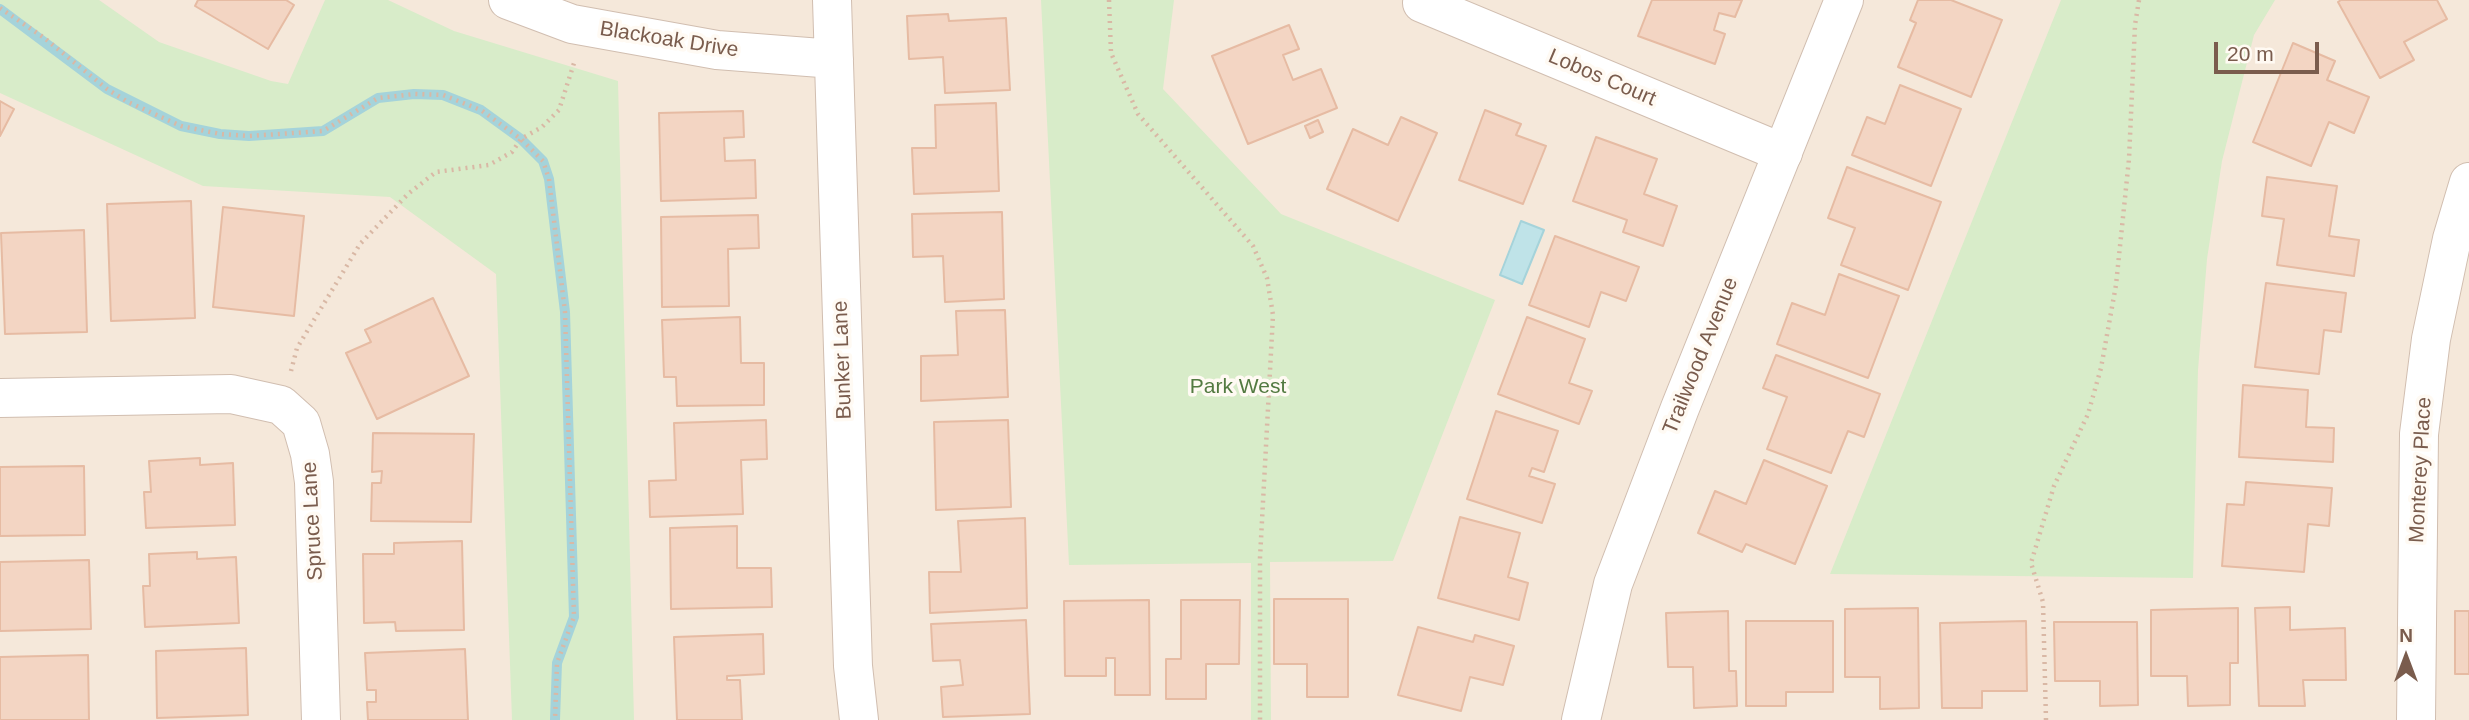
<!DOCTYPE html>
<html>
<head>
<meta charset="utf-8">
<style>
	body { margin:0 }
	#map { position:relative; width:2469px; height:720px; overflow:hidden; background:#fdf6ec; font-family:Arial,sans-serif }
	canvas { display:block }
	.north { position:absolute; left:2371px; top:622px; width:70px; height:70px; -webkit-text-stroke:5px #fffaf3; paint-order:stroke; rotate:0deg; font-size:19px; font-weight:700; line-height:28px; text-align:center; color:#7a5c4d }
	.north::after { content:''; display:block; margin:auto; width:24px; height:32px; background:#7a5c4d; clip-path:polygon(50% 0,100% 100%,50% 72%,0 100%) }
	.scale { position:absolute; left:2214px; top:42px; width:105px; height:32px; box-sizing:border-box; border:4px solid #7a5c4d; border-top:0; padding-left:9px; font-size:21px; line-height:24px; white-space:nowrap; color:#7a5c4d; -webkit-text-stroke:5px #fffaf3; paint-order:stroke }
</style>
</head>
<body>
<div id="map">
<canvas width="2469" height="720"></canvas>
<div class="north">N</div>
<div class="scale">20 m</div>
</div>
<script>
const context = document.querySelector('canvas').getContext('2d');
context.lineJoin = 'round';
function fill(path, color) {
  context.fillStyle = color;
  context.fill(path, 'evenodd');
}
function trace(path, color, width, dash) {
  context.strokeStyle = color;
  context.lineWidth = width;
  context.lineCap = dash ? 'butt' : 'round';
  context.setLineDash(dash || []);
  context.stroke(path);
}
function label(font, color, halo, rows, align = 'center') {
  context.font = font + ' Arial,sans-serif';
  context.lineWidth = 7;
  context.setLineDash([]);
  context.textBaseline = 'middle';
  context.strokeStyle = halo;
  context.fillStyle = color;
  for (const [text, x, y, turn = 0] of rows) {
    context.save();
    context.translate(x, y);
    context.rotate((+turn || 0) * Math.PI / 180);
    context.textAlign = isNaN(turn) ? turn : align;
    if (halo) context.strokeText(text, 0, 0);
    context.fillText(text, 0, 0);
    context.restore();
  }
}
const residential = new Path2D(`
	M0 0H2469V720H0Z`);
const green = new Path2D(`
	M0 0H99L159 42 271 81 288 84 325 0H388L454 31 618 81 634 720H512L496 274 390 197 203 186 0 93Z
	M1041 0H1174L1163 89 1281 214 1495 300 1393 561 1270 562 1271 720H1251V563L1069 565Z
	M2061 0H2275L2254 35 2222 161 2207 259 2198 370 2193 578 1830 574Z`);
const water = new Path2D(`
	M1521 221 1544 230 1522 284 1500 275Z`);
const stream = new Path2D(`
	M0 9 107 89 181 126 220 134 249 136 323 131 378 98 414 94 443 95 481 110 521 139 543 161 549 179 565 312 574 617 557 663 555 720`);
const building = new Path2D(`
	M198 0H286L294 5 268 49 195 6Z
	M1652 0H1742L1735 17 1719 13 1714 30 1725 34 1715 64 1638 36Z
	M1918 0H1951L2002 20 1971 97 1898 67 1916 23 1910 20Z
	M2341 0H2437L2447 19 2404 42 2414 60 2380 78 2338 2Z
	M948 14 949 21 1006 18 1010 90 945 93 943 57 909 59 907 16Z
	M1289 25 1299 49 1283 55 1293 80 1321 69 1337 108 1248 144 1212 56Z
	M2293 43 2335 61 2327 80 2369 97 2354 133 2329 122 2311 166 2253 142Z
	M1900 85 1961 109 1931 186 1852 155 1867 117 1885 124Z
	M0 101 14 109 0 136Z
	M996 103 999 191 914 194 912 148H936L935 105Z
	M1485 110 1521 124 1516 135 1546 146 1523 204 1459 180Z
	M743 111 744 137 724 138 725 161 755 160 756 198 661 201 659 113Z
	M1401 117 1437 133 1398 221 1327 189 1353 129 1388 145Z
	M1318 120 1323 132 1310 138 1305 126Z
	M1596 137 1657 159 1644 194 1677 206 1663 246 1623 232 1627 220 1573 201Z
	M1847 167 1941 202 1908 290 1841 265 1855 228 1828 218Z
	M2267 177 2337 186 2329 236 2359 240 2354 276 2277 265 2284 219 2262 216Z
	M191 201 195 318 111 321 107 204Z
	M223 207 304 216 294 316 213 307Z
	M1002 212 1004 299 945 302 943 256 913 257 912 214Z
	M758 215 759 248 728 249 729 306 662 307 661 217Z
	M84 230 87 332 5 334 1 233Z
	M1555 236 1639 267 1626 301 1601 292 1589 327 1529 305Z
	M1839 274 1899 296 1868 378 1777 344 1792 303 1825 315Z
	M2266 283 2346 293 2341 332 2324 330 2319 374 2255 367Z
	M433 298 469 376 377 419 346 353 371 342 365 330Z
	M1005 310 1008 397 921 401V356L958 355 956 311Z
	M740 317 741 363H764V405L677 406 676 377H664L662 320Z
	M1527 317 1585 339 1569 383 1592 391 1579 424 1498 394Z
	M1776 355 1880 394 1864 437 1848 431 1831 473 1767 449 1787 397 1763 388Z
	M2243 385 2308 390 2306 427 2334 428 2333 462 2239 457Z
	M1496 411 1558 431 1544 472 1532 468 1529 476 1555 484 1542 523 1467 499Z
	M766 420 767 459 741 460 743 514 650 517 649 481 676 480 674 423Z
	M1008 420 1011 507 936 510 934 422Z
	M373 433 474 434 471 522 371 521 372 483H381L382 471 372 472Z
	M200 458V465L233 463 235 525 146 528 144 492H151L149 461Z
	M1764 460 1827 486 1795 564 1746 544 1742 552 1698 533 1715 491 1746 504Z
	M84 466 85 535 0 536V467Z
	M2246 482 2332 488 2329 526 2308 524 2304 572 2222 566 2227 504 2244 505Z
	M1460 517 1520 533 1508 577 1528 583 1519 620 1438 598Z
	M1025 518 1027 608 930 613 929 572H961L958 521Z
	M737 526V568H771L772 607 671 609 670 528Z
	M462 541 464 630 396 631 395 622 364 623 363 554H394V543Z
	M197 552V559L236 557 239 623 145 627 143 586H150L149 554Z
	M89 560 91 629 0 631V562Z
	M1274 599H1348V697H1307V664H1274Z
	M1149 600 1150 695H1115V658H1106V676H1065L1064 601Z
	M1181 600H1240L1239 664H1206V699H1166V659H1181Z
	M2290 607V630L2345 628 2346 680H2303L2305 706H2259L2255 608Z
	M1918 608 1919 708 1880 709V677H1845V609Z
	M2238 608V663H2230V705L2188 706 2187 676H2151V610Z
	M1728 611 1729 671H1736L1737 706 1694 708 1693 667H1668L1666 613Z
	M2455 611H2469V674H2455Z
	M1026 620 1030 714 943 717 941 687 963 685 960 660 933 661 931 624Z
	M1746 621H1833V692H1786V706H1746Z
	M2026 621 2027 691H1982V708H1942L1940 623Z
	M2054 622H2137L2138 705 2100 706V681H2055Z
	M1418 627 1473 642 1475 635 1514 646 1503 685 1470 677 1461 711 1398 695Z
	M763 634 764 674 727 676V680H740L742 720H677L674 637Z
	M246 648 248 715 157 718 156 651Z
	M465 649 468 720H368L367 702H376V690H367L365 653Z
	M88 655 89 720H0V657Z`);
const path = new Path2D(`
	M1109 0 1111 53 1138 114 1253 246 1267 278 1273 315 1260 558V720
	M0 8 43 37 107 89 128 102 181 126 220 134 249 136 323 131 378 98 414 94 443 95 481 110 521 139 543 161 549 179 565 312 574 617 557 663 555 720
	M291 371 297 348 360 244 408 194 436 172 489 165 512 152 521 139 542 127 559 110 575 60
	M2046 720 2043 602 2031 563 2054 486 2088 414 2101 368 2116 285 2129 159 2135 25 2139 0`);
const minor = new Path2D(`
	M508 0 572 24 717 50 834 59
	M832 0 853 666 859 720
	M1422 3 1783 153
	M0 398 231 394 281 405 301 423 310 454 314 482 321 720
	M2416 720 2419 434 2431 339 2452 239 2469 182`);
const tertiary = new Path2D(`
	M1581 720 1613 584 1680 408 1844 0`);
const streetNames = [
	["Blackoak Drive",669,40,9],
	["Lobos Court",1602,78,23],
	["Trailwood Avenue",1701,356,-68],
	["Bunker Lane",843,360,-92],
	["Monterey Place",2421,470,-87],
	["Spruce Lane",313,521,-93]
];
const parkNames = [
	["Park West",1238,387]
];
fill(residential, '#f5e8da');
fill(green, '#d8ecc9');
fill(water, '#bfe3e8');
trace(water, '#a5d3da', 2);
trace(stream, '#a5d3da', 10);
fill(building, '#f3d5c3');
trace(building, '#e6bba3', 2);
trace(minor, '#d1beb0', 40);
trace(tertiary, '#d1beb0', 40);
trace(path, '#d9b8a5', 4.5, [2, 5]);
trace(minor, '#fff', 38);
trace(tertiary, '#fff', 38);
label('21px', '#7a5c4d', '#fffaf3', streetNames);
label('21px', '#537a41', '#fffaf3', parkNames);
</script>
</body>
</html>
